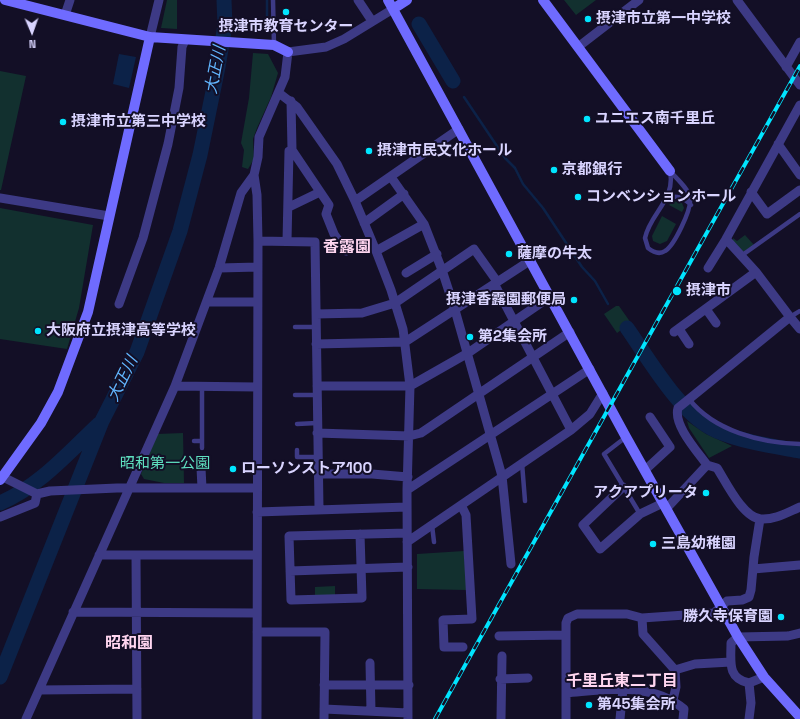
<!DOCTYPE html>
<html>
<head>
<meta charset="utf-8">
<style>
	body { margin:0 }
	#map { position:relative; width:800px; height:719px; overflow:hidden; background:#130f26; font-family:"Space Grotesk",sans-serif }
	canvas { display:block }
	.north { position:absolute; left:12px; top:12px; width:40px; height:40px; -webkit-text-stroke:3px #130f26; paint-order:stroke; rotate:178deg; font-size:11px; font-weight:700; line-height:16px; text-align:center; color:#d9d4ff }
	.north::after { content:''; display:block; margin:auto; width:14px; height:18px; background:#d9d4ff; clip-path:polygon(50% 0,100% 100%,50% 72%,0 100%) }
</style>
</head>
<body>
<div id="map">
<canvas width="800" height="719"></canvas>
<div class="north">N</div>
</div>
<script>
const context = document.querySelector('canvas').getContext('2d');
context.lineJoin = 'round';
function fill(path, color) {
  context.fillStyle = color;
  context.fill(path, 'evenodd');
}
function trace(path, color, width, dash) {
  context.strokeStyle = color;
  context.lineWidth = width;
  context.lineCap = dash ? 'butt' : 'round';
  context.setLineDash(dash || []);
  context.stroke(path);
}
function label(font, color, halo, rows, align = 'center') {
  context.font = font + ' "Space Grotesk","Noto Sans JP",sans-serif';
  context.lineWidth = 4;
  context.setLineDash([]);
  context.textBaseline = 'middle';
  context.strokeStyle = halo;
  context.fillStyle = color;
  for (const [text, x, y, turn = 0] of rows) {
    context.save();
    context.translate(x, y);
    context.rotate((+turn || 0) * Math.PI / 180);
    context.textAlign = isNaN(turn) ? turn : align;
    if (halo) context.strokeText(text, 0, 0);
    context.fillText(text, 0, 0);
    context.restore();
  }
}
const green = new Path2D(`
	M167 0H177V29L161 28Z
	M564 0H596L576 15Z
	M253 53 268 54 278 73 271 97 257 128 253 139 254 159 248 169 242 167 244 150 241 143 249 98Z
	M0 71 26 76 1 190H0Z
	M673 201 682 203 684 208 682 212 669 205Z
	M0 208 93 225 79 308 67 349 0 339Z
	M662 216 676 224 667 241 660 244 653 241 652 236Z
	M745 235 754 245 743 252 733 241V238L737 241Z
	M616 306H619L631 323 617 333 604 314Z
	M687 421 706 434 732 446 709 458 689 428Z
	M183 433 184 483H164L144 479 141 474 157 434Z
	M464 551 467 590 417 589V554Z
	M335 586V596H315V587Z`);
const water = new Path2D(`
	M119 54 136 57 129 88 113 84Z`);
const stream = new Path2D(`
	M267 0V24
	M464 97 505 158 515 168 523 184 543 208 582 267 595 281 608 304`);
const river = new Path2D(`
	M419 24 453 81
	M627 328C649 359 681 416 717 431 743 442 772 446 800 451
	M0 503C40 486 68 453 99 424
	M0 677 102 421 137 352 180 231 200 155 218 67 225 25 224 0`);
const lane = new Path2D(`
	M273 0 274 45
	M670 171C676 178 689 189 690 198 692 209 674 246 665 251 659 255 653 252 648 248L645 238C650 213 676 200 670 171Z
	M666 198C677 195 683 197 691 205
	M741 256 800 214
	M790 317 800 311
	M295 327H316
	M202 387V448
	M295 395H317
	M689 399C714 431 761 443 800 444
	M297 424 317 423
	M626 437 604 454 640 514
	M194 441H202
	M297 450V457H318
	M522 463 525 501
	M432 525 434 542`);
const street = new Path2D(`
	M358 0 372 21
	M737 0 800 85
	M65 15 70 0
	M150 37 159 0
	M578 47 639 0
	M786 67 800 42
	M279 93 297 107 337 164 355 201 376 251 391 290 403 329 410 386 407 490 408 719
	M291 101 292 150 329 205 326 214 334 234 346 251 371 241
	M778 144 800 175
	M391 177 424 224
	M751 192 767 214 800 190
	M0 198 109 216
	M355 201 459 129
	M289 207 320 192
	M364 223 404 194
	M258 241 315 242 319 508
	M287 241 289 151 292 150
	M376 251 424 224 442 270 455 310 502 476 511 564
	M219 268 258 267
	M708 268 726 239
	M406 273 437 254
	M207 302H257
	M119 304 143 238 168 144 179 88 182 47 185 40
	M706 309 716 323
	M316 314 362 313 395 303 474 249 496 280 495 285 571 430
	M790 317 800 329
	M679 329 689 344
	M674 332 756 272
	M316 344 405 342 531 260
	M175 386 257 387
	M317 386H410L468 353 551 296
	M317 433 409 436 421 433 570 332
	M707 465 717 468C726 482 743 518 761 519 775 520 788 512 800 507
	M201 468 202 488
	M645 470 670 447 650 417
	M319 474H372L408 477
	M3 477 37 494 50 491 117 488H257
	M623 487 583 525 600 549 640 514 663 503
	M407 490 590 369
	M461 505 466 515 472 619 443 620 444 647H463
	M666 509 707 465C697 451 673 425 678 408L790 317 756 272 726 239 800 105
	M257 512 407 507
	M0 517 35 503 37 494
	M360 534 362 598 291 600 289 536 407 533
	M407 542 571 430 590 414 603 393
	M99 555H257
	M136 555 137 719
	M753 569 800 565
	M290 571 408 567
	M73 612 257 613
	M642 618 643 634 675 670
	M257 632H325L324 719
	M499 636 566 635
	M370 663 371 711
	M764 677 749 683C727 678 731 662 731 643L738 637 788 636 800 633
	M500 679 528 678
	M749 683 751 703 749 719
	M324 685H409
	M39 690 137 689
	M566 693C605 690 651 681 684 709L683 719
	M673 700 676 687 675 670 695 664 731 662
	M324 709 408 713
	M26 719 175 386 219 268 241 193 254 175
	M257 719 258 241 257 195 254 175 258 157 259 137 285 77 288 52 326 47 344 39 393 9
	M501 719 502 656
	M566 719V623L568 618 577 614H627L642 618 714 613 727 601 742 600 749 597 751 590 754 557 760 519
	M620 719 623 689`);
const secondary = new Path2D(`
	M5 0 150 37 274 45 288 52
	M388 0 626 437 738 637 764 677 800 717
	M543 0 670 171
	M393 9 407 0
	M0 480 41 423 58 392 88 312 150 37`);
const rail = new Path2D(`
	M435 719 800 66`);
const markers = [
	[286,12,4,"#00e5ff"],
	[588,19,4,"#00e5ff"],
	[587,119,4,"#00e5ff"],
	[63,122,4,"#00e5ff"],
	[369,151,4,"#00e5ff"],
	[554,170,4,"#00e5ff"],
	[578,197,4,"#00e5ff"],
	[509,254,4,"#00e5ff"],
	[677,291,5,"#00e5ff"],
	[574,300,4,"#00e5ff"],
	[38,331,4,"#00e5ff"],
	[470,337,4,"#00e5ff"],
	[233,469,4,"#00e5ff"],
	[706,493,4,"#00e5ff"],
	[653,544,4,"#00e5ff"],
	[781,617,4,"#00e5ff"],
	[589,705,4,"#00e5ff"]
];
const poiNames = [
	["摂津市立第一中学校",596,19],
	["摂津市教育センター",286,27,"center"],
	["ユニエス南千里丘",595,119],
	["摂津市立第三中学校",71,122],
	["摂津市民文化ホール",377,151],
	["京都銀行",562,170],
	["コンベンションホール",586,197],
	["薩摩の牛太",517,254],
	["摂津市",686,291],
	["摂津香露園郵便局",566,300,"right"],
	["大阪府立摂津高等学校",46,331],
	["第2集会所",478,337],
	["ローソンストア100",241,469],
	["アクアプリータ",698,493,"right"],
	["三島幼稚園",661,544],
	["勝久寺保育園",773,617,"right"],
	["第45集会所",597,705]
];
const parkNames = [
	["昭和第一公園",165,464]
];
const waterNames = [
	["大正川",216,70,-79],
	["大正川",123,379,-64]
];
const neighbourhoodNames = [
	["香露園",347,248],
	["昭和園",129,644],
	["千里丘東二丁目",622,682]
];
fill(green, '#12302f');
fill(water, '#0c2248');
trace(stream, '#0c2248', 2.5);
trace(river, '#0c2248', 15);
trace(lane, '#3d3a85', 4.5);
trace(street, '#3d3a85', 9);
trace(secondary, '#6f6bff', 10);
trace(rail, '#00e5ff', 4);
trace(rail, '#130f26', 2.5, [8]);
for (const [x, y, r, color] of markers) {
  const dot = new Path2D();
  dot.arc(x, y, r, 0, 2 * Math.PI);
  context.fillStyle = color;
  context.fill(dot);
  trace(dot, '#130f26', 1.5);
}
label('bold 15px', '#d9d4ff', '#130f26', poiNames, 'left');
label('15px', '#5fe0c0', '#130f26', parkNames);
label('italic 16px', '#62b6ff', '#130f26', waterNames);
label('bold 16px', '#ffd6f0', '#130f26', neighbourhoodNames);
</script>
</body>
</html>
